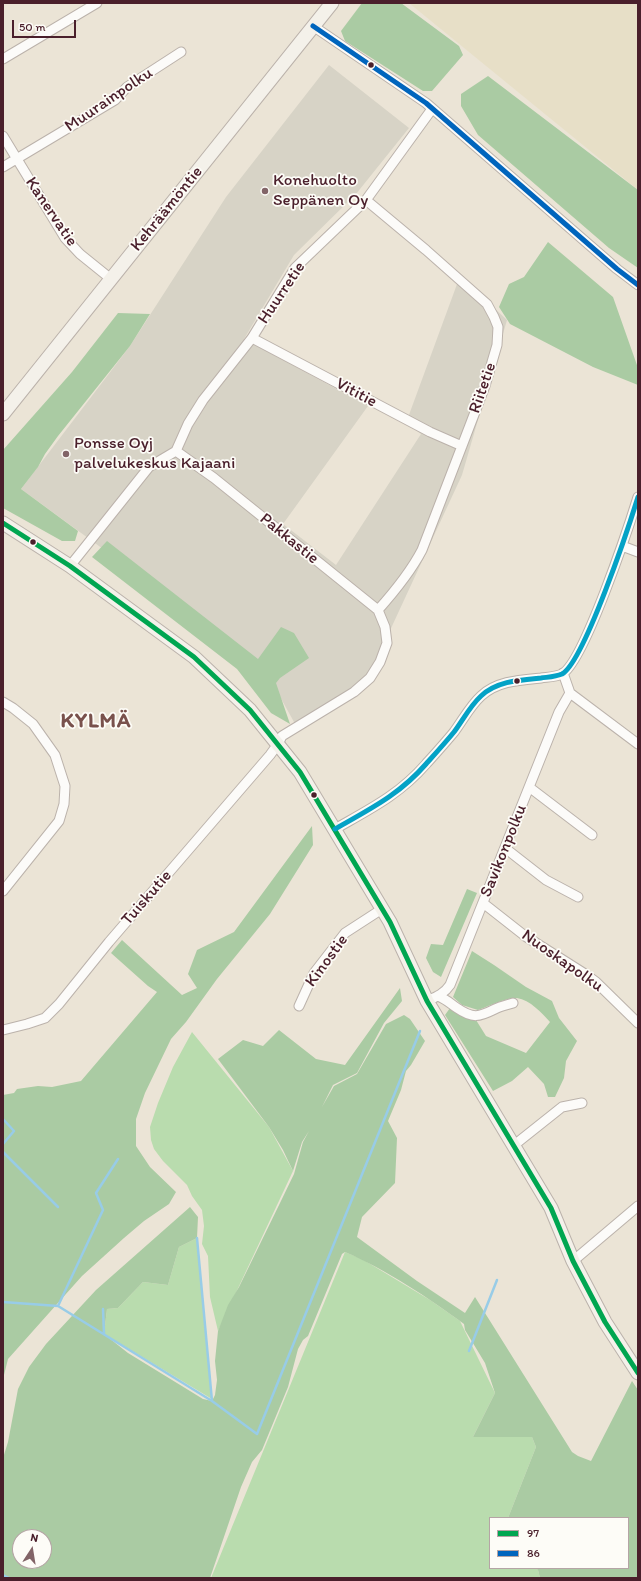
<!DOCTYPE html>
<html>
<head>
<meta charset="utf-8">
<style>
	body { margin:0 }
	#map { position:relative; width:641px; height:1581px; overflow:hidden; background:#ebe4d6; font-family:Itim,sans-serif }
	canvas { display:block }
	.frame { position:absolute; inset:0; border:4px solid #4a1f2b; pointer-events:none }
	.legend { position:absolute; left:489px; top:1517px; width:140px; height:52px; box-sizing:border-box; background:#fdfcf7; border:1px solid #b5a4a5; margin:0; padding:5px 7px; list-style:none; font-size:12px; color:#4a1f2b }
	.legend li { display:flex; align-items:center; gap:8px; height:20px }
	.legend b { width:20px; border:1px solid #b5a4a5 }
	.north { position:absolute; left:12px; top:1529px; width:40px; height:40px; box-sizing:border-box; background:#fdfcf7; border:1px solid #b5a4a5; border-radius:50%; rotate:12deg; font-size:11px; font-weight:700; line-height:16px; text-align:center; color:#4a1f2b }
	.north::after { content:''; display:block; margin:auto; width:14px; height:18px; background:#826467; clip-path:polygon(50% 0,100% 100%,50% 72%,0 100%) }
	.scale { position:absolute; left:12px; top:20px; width:64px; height:18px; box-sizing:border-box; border:2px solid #4a1f2b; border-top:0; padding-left:5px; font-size:12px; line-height:14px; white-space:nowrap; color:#4a1f2b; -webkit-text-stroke:3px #fdfcf7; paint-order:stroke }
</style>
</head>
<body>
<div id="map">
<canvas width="641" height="1581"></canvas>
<div class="frame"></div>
<ul class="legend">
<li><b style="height:5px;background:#00a651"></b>97</li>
<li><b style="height:5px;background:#0065bd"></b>86</li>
</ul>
<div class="north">N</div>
<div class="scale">50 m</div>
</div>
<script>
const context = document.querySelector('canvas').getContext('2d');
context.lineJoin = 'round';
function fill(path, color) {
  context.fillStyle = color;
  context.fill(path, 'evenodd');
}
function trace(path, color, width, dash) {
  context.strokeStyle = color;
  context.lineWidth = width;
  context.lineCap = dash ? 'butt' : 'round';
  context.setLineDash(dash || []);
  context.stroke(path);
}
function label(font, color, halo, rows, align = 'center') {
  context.font = font + ' Itim,sans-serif';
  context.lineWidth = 3.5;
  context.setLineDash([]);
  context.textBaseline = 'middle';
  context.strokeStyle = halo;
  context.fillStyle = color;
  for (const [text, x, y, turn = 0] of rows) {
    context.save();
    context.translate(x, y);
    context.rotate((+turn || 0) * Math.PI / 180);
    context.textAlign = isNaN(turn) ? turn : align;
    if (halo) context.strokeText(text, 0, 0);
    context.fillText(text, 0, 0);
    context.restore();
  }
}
const built = new Path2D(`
	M409 3H638V190Z`);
const industrial = new Path2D(`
	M329 65 409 128 356 194 294 255 244 339 368 406 283 524 336 565 421 434 406 423 460 276 507 320 462 475 361 693 299 731 263 666 21 489 130 346 226 197Z`);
const green = new Path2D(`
	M192 1032 269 1127 293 1171 218 1331 210 1297 208 1256 202 1244 204 1226 202 1210 192 1196 187 1185 163 1161 154 1149 151 1140 150 1127 158 1103 173 1067Z
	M197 1238 212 1399 104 1334 107 1309 118 1308 143 1282 168 1285 179 1247Z
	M345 1252 362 1259 430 1300 460 1321 495 1393 473 1437H532L536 1447 508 1518H490V1568H535L538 1570 540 1578H211Z`);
const forest = new Path2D(`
	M362 3H401L459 46 463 55 432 91H423L345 41 341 31Z
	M488 76 638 190V268L609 248 478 135 461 106V94Z
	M548 242 613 297 638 368V385L593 367 510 324 499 307 509 284 524 277Z
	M118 313 150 314 130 346 58 436 45 454 38 467 21 489 78 531 75 541H62L3 508V450L72 372Z
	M107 541 258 659 281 627 294 633 309 658 280 678 276 683 290 724 271 713 237 669 92 557Z
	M312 826 313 845 270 914 217 979 186 1022 171 1039 145 1093 136 1119V1146L150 1167 176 1192 169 1204 144 1221 124 1238 82 1276 8 1359 3 1379V1095L14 1093 17 1089 38 1086 52 1087 81 1081 157 992 148 986 111 953 122 940 182 995 197 988 188 974 197 950 234 932Z
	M467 889 477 893 441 977 433 972 426 958 431 944 443 945Z
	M472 951 494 965 526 987 552 1001 559 1018 577 1041 566 1061 564 1078 555 1097H548L544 1084 528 1067 512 1081 493 1091 445 1015 450 1008 476 1020 486 1036 526 1053 550 1022C542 1013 530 1000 517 998 508 997 486 1007 478 1010L462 1005 453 997Z
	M400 988 402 1001 384 1023 357 1073 333 1085 322 1107 334 1086 357 1074 386 1024 404 1015 410 1019 425 1041 411 1065 406 1071 401 1090 388 1121 397 1138 395 1183 362 1217 357 1237 417 1281 465 1313 475 1297 572 1452 578 1456 591 1461 632 1381 638 1390V1578H540L538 1570 535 1568H628V1518H508L536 1447 532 1437H473L495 1393 485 1363 465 1330 464 1324C429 1298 385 1269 345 1252L342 1254 308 1336 303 1340 298 1349 288 1387 262 1450 252 1462 241 1487 210 1578H3V1458L8 1442 18 1389 29 1367 46 1344 96 1290 190 1207 198 1217 197 1238 179 1247 168 1285 143 1282 118 1308 107 1309 104 1334 128 1353 203 1399 212 1401 215 1395 217 1380 215 1361 218 1331 228 1305 239 1287 280 1203 294 1174 303 1142 309 1131 302 1142 293 1171 283 1150 269 1127 218 1059 243 1040 263 1046 279 1030 316 1059 345 1065ZM20 1537H44V1561H20Z`);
const stream = new Path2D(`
	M3 1119 14 1131 3 1144
	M3 1152 58 1207
	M3 1302 58 1306 103 1210 96 1193 118 1159
	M58 1306 212 1401 197 1238
	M103 1309 104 1334
	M469 1351 497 1280
	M212 1401 257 1434 420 1031
	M3 1575 9 1578`);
const street = new Path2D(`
	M313 26 426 103 617 269 638 285
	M3 59 97 3
	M3 136 65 238 80 254 111 279
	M3 167 115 100 127 87 181 52
	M366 200 426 250 487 304 494 317 498 327 497 345 485 386 422 550C410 573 395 591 378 610
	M252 338 430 432 462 446
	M176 451 188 424 203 400 252 338 295 268 366 200 432 109
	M622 546 638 552
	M563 673 570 693 638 744
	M3 702 13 708 33 724 55 755 65 786 64 804 59 821 3 891
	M529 787 592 835
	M335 829C370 809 399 795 426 764 435 754 445 743 454 732 463 720 470 706 481 696 497 681 520 680 541 678 548 677 555 677 562 674 584 662 629 526 638 497
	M505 848 546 880 578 897
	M483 903 525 936 585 974 596 982 638 1023
	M438 996C446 999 451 1004 457 1008 473 1019 479 1017 495 1009 501 1006 507 1005 513 1003
	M427 1001C436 997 444 994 450 985L559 712 570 693
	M299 1006 314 973 345 933 382 909
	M3 1030 27 1024 45 1018 59 1004 109 942 270 755 278 744 282 736 354 692 370 678 380 662 387 643 385 627 378 610 214 478 176 451 149 467 70 566
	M513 1146 562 1107 582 1103
	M573 1261 638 1206`);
const secondary = new Path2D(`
	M3 414 332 3
	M3 523 70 566 194 657 250 710 300 772 390 922 427 1001 551 1208 573 1261 605 1322 638 1373`);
const bus1 = new Path2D(`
	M3 523 70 566 194 657 250 710 300 772 390 922 427 1001 551 1208 573 1261 605 1322 638 1373`);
const bus2 = new Path2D(`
	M313 26 426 103 617 269 638 285`);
const bus3 = new Path2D(`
	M335 829C370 809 399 795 426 764 435 754 445 743 454 732 463 720 470 706 481 696 497 681 520 680 541 678 548 677 555 677 562 674 584 662 629 526 638 497`);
const markers = [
	[371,65,3.5,"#4a1f2b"],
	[265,191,4,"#826467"],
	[66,454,4,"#826467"],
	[33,542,3.5,"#4a1f2b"],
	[517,681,3.5,"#4a1f2b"],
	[314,795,3.5,"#4a1f2b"]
];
const streetNames = [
	["Muurainpolku",109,100,-34],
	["Kehräämöntie",167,209,-51],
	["Kanervatie",51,212,56],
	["Huurretie",282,293,-56],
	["Riitetie",483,388,-71],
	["Vititie",356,393,28],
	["Pakkastie",289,539,39],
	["Savikonpolku",504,851,-68],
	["Tuiskutie",147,898,-49],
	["Kinostie",327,961,-54],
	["Nuoskapolku",562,961,35]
];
const poiNames = [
	["Konehuolto",273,181],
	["Seppänen Oy",273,201],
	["Ponsse Oyj",74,444],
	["palvelukeskus Kajaani",74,464]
];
const districtNames = [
	["KYLMÄ",96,722]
];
fill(built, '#e7dfc7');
fill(industrial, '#d7d3c6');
fill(green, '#b9dcae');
fill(forest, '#aacba3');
trace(stream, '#98cce7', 2.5);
trace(street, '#bbb2ab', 11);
trace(secondary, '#bbb2ab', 15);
trace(street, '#fcfbf9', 9);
trace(secondary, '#f4f1ea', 13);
trace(bus1, '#00a651', 5);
trace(bus2, '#0065bd', 5);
trace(bus3, '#04a2c6', 5);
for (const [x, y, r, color] of markers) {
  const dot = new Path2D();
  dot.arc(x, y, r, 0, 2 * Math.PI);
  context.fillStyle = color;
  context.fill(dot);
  trace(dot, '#fdfcf7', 1.5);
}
label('17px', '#4a1f2b', '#fdfcf7', streetNames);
label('17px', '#4a1f2b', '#fdfcf7', poiNames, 'left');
context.letterSpacing = '1px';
label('bold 21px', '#79514c', '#fdfcf7', districtNames);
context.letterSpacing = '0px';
</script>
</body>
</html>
